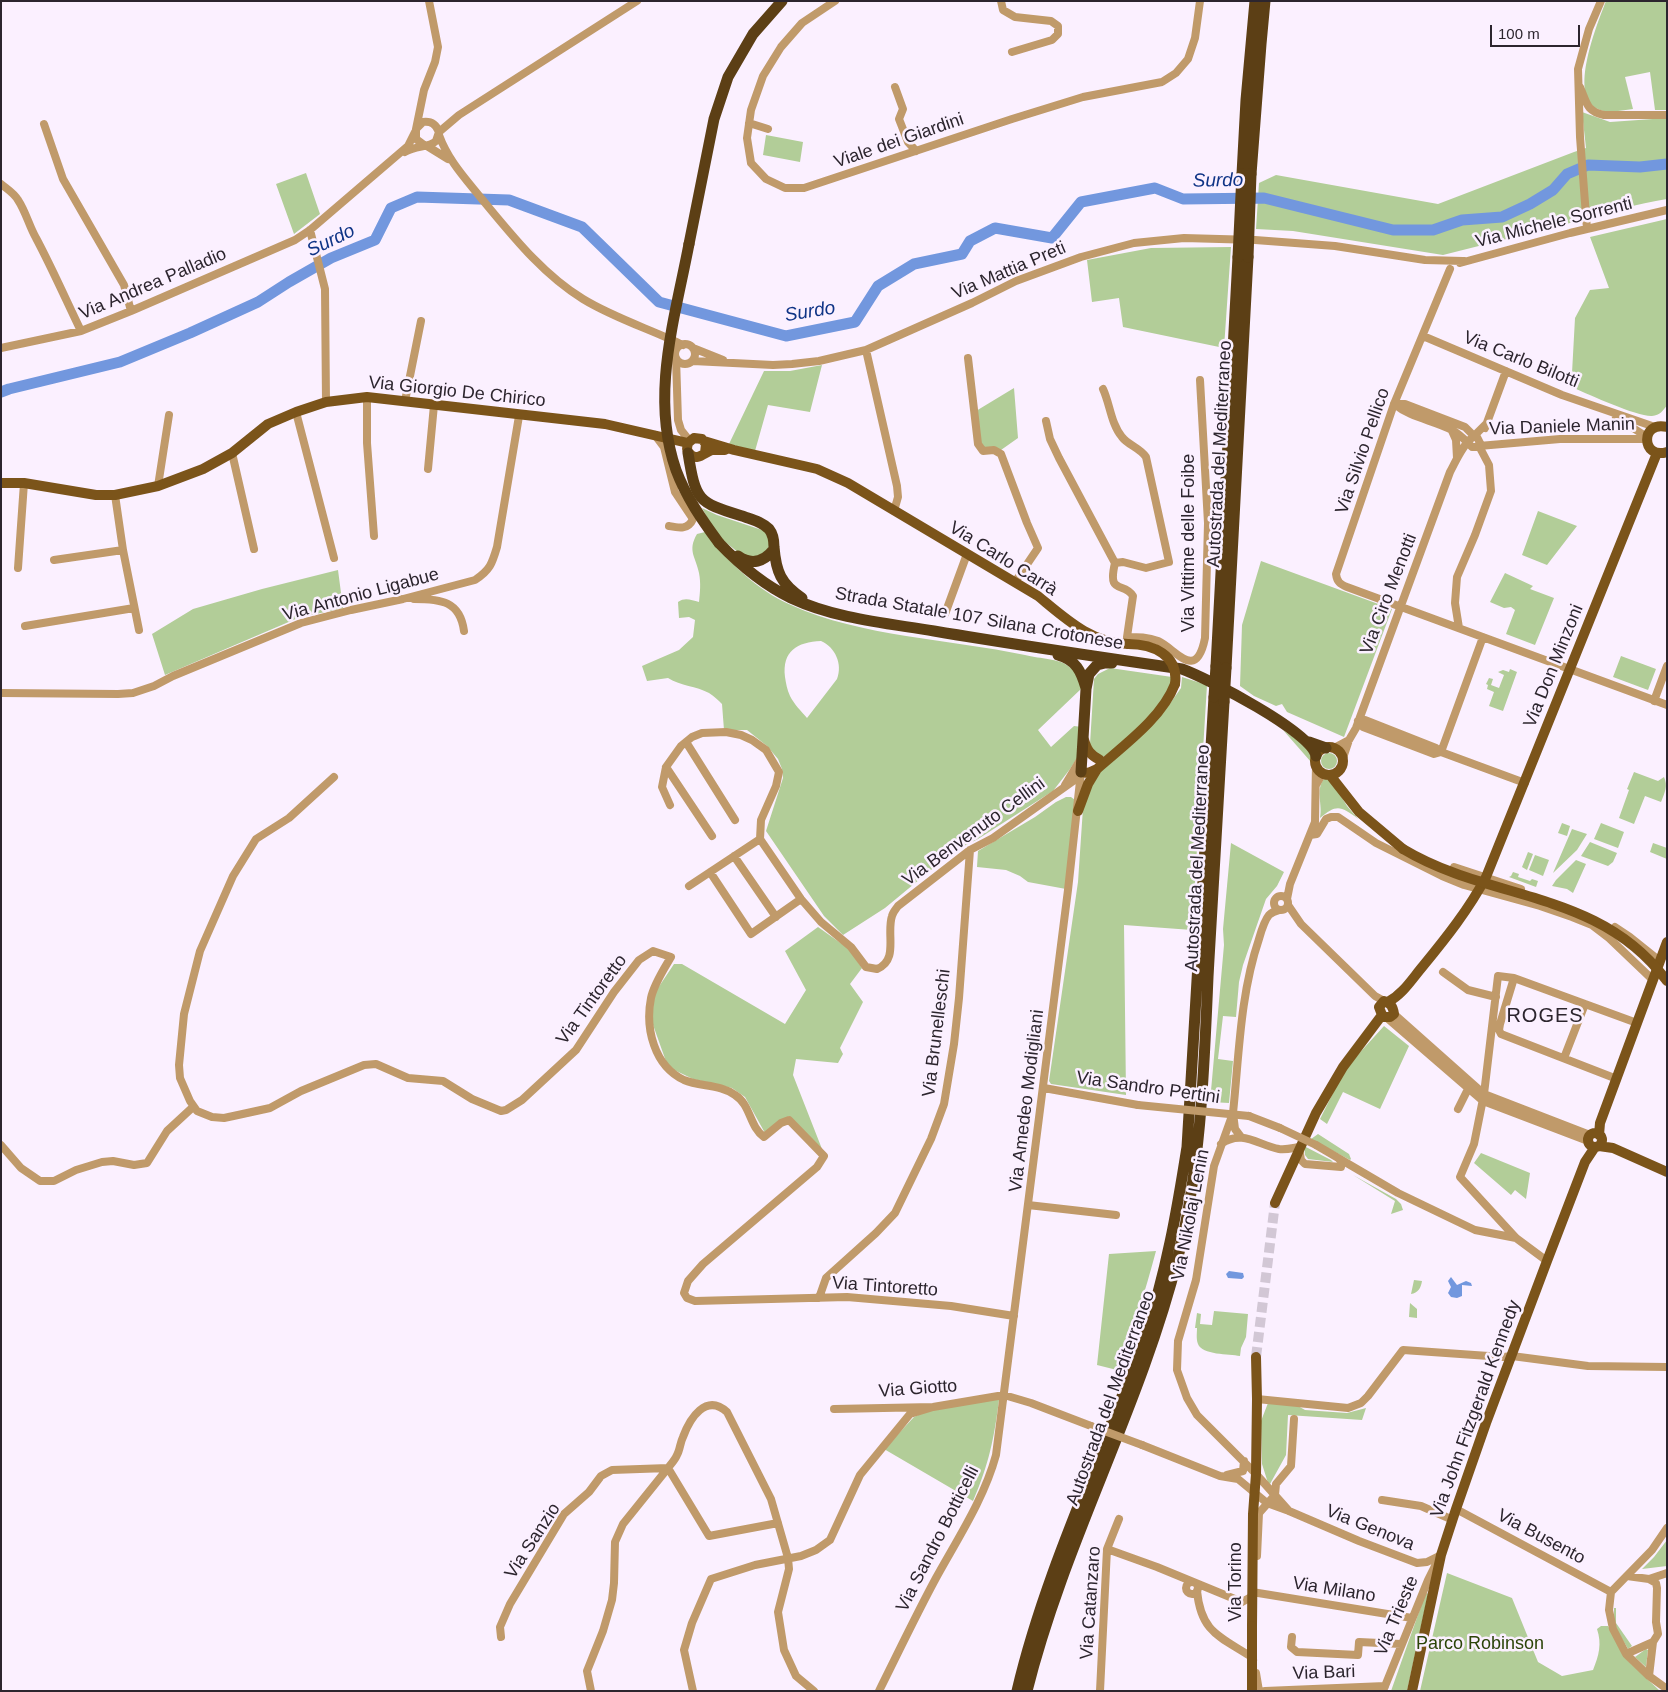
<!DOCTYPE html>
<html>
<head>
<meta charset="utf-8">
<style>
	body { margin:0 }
	#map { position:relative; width:1668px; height:1692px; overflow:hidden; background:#fbf0ff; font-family:Arial,sans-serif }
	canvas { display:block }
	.frame { position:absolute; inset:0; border:2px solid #2c252e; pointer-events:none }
	.scale { position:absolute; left:1490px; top:25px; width:90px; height:22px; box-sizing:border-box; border:2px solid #2c252e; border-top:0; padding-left:6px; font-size:15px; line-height:18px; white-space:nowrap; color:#2c252e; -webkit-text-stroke:4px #fbf0ff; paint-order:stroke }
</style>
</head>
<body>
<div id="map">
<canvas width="1668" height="1692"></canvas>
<div class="frame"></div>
<div class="scale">100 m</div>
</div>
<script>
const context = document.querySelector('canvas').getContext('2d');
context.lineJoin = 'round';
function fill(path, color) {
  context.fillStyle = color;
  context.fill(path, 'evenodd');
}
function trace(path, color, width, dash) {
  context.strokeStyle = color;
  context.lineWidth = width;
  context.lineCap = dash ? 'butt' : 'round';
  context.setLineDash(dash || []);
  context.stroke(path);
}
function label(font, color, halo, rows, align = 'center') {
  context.font = font + ' Arial,sans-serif';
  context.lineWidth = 5;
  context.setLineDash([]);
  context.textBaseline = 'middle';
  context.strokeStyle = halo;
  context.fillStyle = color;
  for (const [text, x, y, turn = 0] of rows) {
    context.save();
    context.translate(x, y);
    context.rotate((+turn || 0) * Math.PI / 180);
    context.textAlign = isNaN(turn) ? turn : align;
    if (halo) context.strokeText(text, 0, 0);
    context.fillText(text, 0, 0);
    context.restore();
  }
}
const green = new Path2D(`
	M1606 1H1667V110H1655L1650 72 1625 77 1633 109C1622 110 1608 114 1598 109 1567 97 1598 22 1606 1Z
	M1582 112 1610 122 1667 118V199C1637 204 1608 213 1578 216L1575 221 1570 223 1443 255 1293 231 1256 229 1259 183 1276 175 1438 204 1574 152 1586 148Z
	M766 135 803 142 800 162 763 155Z
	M306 173 320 214 294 234 276 184Z
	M1667 219V405C1663 411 1660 415 1652 416 1638 417 1590 395 1574 388L1568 381 1572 373 1575 318 1590 290 1609 288 1590 237Z
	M1231 247 1224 348 1123 327 1119 298 1092 302 1087 260 1151 248Z
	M822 365 810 412 768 405 755 451 729 444 764 371H790Z
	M1014 388 1018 438 1001 450 982 449 976 411Z
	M702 508 717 515 765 531 771 543 762 558 744 557 724 541 717 535Z
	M1538 511 1577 526 1547 565 1522 555Z
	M705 532C728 561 756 590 791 605 862 637 949 639 1025 655 1036 658 1057 659 1065 664 1076 671 1079 677 1082 688L1038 730 1051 747 1074 726 1082 727 1079 755 1070 769 1053 791 978 839 954 851 885 908 843 935 824 916 766 831 783 778 782 769 778 759 767 746 747 730H724L722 704C718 700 714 696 709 693 696 686 681 686 668 678L647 681 642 666 679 650 693 637 695 620 689 617 679 618 678 602C685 597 691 600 699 602 700 593 701 583 699 573 696 557 687 551 697 534ZM821 641C835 647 843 664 837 679L807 718C801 711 794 704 790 696 787 690 786 683 785 677 782 651 797 642 821 641Z
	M1261 561 1392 609 1344 737 1287 712 1282 704 1276 706 1254 696 1240 686 1242 625Z
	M338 570 343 608 298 618 165 675 152 634 193 609 262 589Z
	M1505 573 1533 586 1530 589 1554 598 1535 645 1506 634 1515 610 1511 607 1504 608 1490 602Z
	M1621 656 1656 669 1648 690 1613 677Z
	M1110 668 1172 677 1166 700 1113 753 1102 757 1096 755 1090 744 1094 679 1098 674Z
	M1510 669 1517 672 1503 711 1489 706 1494 692 1487 689 1488 685 1486 684 1489 678 1493 679 1491 685 1499 688 1504 675 1498 672 1503 670 1509 672Z
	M1182 677 1207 685 1192 930 1124 925 1126 1095 1051 1084 1049 1081 1078 882 1083 808 1096 775 1169 705 1181 688Z
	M1283 730 1313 751 1311 762Z
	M1321 761a8 8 0 1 1 16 0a8 8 0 1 1-16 0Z
	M1634 772 1658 781 1664 777C1668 786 1665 792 1661 802L1645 796 1634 824 1619 818 1629 790 1627 789Z
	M1324 779 1331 780 1347 806 1358 819C1340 805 1336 805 1320 818 1323 805 1315 790 1324 779Z
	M1066 797H1071L1075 800 1066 889 1028 882 1020 876 1006 870 977 867 978 851 1035 817 1056 802Z
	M1562 823 1570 826 1567 836 1558 833Z
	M1601 823 1624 832 1618 848 1594 839Z
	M1572 829 1587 834 1577 850 1553 873Z
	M1590 842 1617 853 1613 862 1608 866 1581 856Z
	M1231 843 1284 872 1277 886 1266 899 1243 965 1239 982 1236 1017 1223 1016 1218 1059 1233 1061 1229 1103 1210 1102 1224 945 1223 929Z
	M1653 843 1667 848V859L1650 852Z
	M1528 852 1533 854 1527 870 1522 867Z
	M1535 855 1549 860 1543 876 1529 870Z
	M1576 860 1586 864 1573 893 1567 889 1552 886 1556 880Z
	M1513 872 1519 874 1518 877 1530 881 1532 879 1538 881 1536 887 1509 877 1511 876Z
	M818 927 849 949 862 968 850 984 863 1002 840 1048 843 1054 838 1063 796 1059 793 1075 822 1149 789 1116 765 1133 745 1097 732 1088 693 1079 668 1067 652 1022 654 994 674 964H682L785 1024 806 990 785 951Z
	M1384 1026 1409 1046 1380 1109 1343 1092 1327 1124 1320 1119 1345 1069Z
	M1318 1134 1349 1154 1351 1159 1350 1160 1311 1139Z
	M1304 1146 1331 1160 1333 1162 1308 1159 1305 1155Z
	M1481 1153 1530 1173 1526 1199 1515 1190 1511 1195 1474 1163Z
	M1353 1175 1396 1199 1401 1204 1403 1210 1391 1214 1395 1201Z
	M1156 1251C1145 1292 1133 1331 1117 1370L1097 1365 1109 1254Z
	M1414 1280 1422 1281C1421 1288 1418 1293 1411 1294Z
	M1410 1303 1417 1309V1318L1409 1317Z
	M1214 1311 1248 1314 1246 1337 1241 1348 1240 1356C1229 1354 1202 1355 1198 1344 1196 1339 1197 1333 1197 1328H1195L1197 1313 1201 1314 1200 1324 1212 1325Z
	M996 1398 999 1400C994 1439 989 1464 973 1501L884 1449 914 1417 931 1409Z
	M1268 1403 1298 1406 1305 1410 1347 1413 1366 1408 1362 1420 1288 1415 1286 1455 1270 1484 1268 1483 1262 1464 1261 1421Z
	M1667 1540V1566L1642 1569 1654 1557Z
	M1447 1573 1512 1598 1538 1662 1562 1676 1593 1670C1599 1655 1602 1644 1597 1629L1601 1626H1608L1627 1660 1660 1691H1420Z
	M1427 1593 1428 1594 1407 1691H1391L1425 1595Z
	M1614 1608H1616V1623L1632 1646 1628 1649 1614 1625Z
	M1646 1649 1648 1650 1646 1667 1635 1657Z`);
const water = new Path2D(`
	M1229 1271 1243 1273 1244 1277 1242 1279 1228 1278 1226 1274Z
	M1451 1277 1457 1285 1466 1281 1471 1283 1472 1286 1462 1285V1296L1457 1298 1451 1297 1448 1293 1451 1287 1448 1281Z`);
const river = new Path2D(`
	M1 392 9 389 120 362 190 333 258 302 289 282 331 258 375 240 391 208 417 197 509 200 582 227 659 302 786 336 855 322 878 286 914 264 962 254 970 241 995 228 1052 238 1081 202 1155 188 1183 199 1264 198 1393 230H1433L1462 220 1502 217 1530 204 1553 190 1567 174 1588 165 1640 167 1667 164`);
const majorTunnel = new Path2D(`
	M1256 1357 1275 1203`);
const minor = new Path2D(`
	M835 1 802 23 781 47 763 76 751 110 747 138 751 163 766 179 785 188H804L1012 119 1083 97 1162 82 1176 73 1188 59 1195 38 1200 1
	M1001 1 1003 10 1015 17 1051 21 1058 26V34L1052 40 1012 52
	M895 87 903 109 899 119 908 142 916 151
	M1580 87C1587 103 1586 111 1604 115H1667
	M749 123 768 129
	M44 124 63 179 124 285 131 311
	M416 129 424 90 435 62 438 47 429 1
	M439 132 459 115 637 1
	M439 135C448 160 465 178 481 198 511 234 542 274 583 299 614 318 650 329 683 345
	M427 146 448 159
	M405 152C416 145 429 148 436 141L439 132C436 124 431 121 423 122L416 129V139L424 145
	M1 184C7 189 14 193 18 200 26 212 29 226 36 238 52 268 66 300 81 331
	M1587 229 1580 137 1578 69 1589 29 1601 1
	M310 230 325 289 326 402
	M1460 263 1570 233 1667 210
	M1450 269 1394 404 1336 574C1337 582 1340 584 1347 587L1667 705
	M1423 336 1562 395 1655 427
	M675 354a10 10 0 1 1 20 0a10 10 0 1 1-20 0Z
	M1 348 81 331 131 311 295 240 310 230 408 146 415 132
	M693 348 723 360
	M866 350 897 486 898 497 894 511
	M676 358 678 420 681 430 689 440
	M968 358 978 444 983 451 994 450 1001 454 1027 523 1038 548 1015 582
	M693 361 773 365 792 364 819 361 866 350 972 303 1016 281 1081 257 1134 243 1184 238 1255 240 1335 246 1425 260 1463 261
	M1103 389C1110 404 1111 424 1122 437 1128 445 1140 448 1146 457L1169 562 1146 568 1123 562 1115 563
	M367 397V443L374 536
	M405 401 421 321
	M1394 404H1405L1465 427 1474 436 1486 424
	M296 412 334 558
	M1616 417 1647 437
	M1046 421 1050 439 1059 458 1115 563C1107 596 1124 581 1133 596L1127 637
	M1485 428 1506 371
	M1452 431 1456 440 1457 458
	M655 435 664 447 675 492 693 519C688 530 679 528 669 526
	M232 453 254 549
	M428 469 434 405
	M158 486 169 415
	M115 495 123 550 139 630
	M54 560 123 550
	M18 568 24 483
	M414 599C441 599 460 601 464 631
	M945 614 967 554
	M25 626 134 608
	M1459 628 1455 603 1457 577 1475 535 1491 491 1489 465 1479 446 1560 439H1647
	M1127 637C1138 637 1148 637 1158 641 1176 649 1196 683 1205 638L1208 523 1200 380
	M1 693 118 694 133 693 154 686 173 676 301 623 351 610 403 599 475 580C490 570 492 564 497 547L519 416
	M1654 701 1667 666
	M1358 721 1365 720 1436 748 1441 752 1525 783
	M1358 721 1363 727 1434 754 1441 752
	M686 742 735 820
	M1334 748 1349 740
	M1441 752 1483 637
	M1343 758 1349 740 1356 728 1450 472C1456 461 1463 444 1473 437H1477L1480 443 1477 447H1472C1466 441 1461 435 1452 430 1433 420 1411 418 1394 404
	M666 767 712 836
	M334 777 289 818 256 839 233 876 200 951 184 1014 179 1065 180 1078 190 1101 197 1111 212 1117 224 1118 238 1115 270 1108 301 1091 364 1065 376 1064 408 1078 443 1081 472 1099 501 1111 506 1110 522 1100 576 1050 614 992 639 960 653 951 671 957C664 969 654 984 651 998 645 1028 654 1066 684 1080 700 1087 720 1084 735 1095 751 1105 749 1126 764 1137L781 1123 789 1120 824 1156 817 1167 703 1264 688 1281 684 1293 687 1298 695 1301 847 1297 951 1306 1014 1316
	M1065 785 1080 760
	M1316 785 1321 776 1325 774
	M670 805 662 787 666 767 681 746 692 737 702 733 726 732 741 735 752 740 766 750 779 772 776 786 761 820 760 839 801 899 821 922 851 947 866 967 877 969C899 960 886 934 892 916 893 912 896 909 898 906L970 850 993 838 1076 779 1081 773
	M1310 835 1317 834 1326 819 1331 817H1338L1376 843 1442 876 1464 885 1540 906 1572 917 1592 925 1609 938 1653 980
	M734 856 776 917
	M1454 867 1521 889
	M710 872 751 934 801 899
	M689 886 760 839
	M1274 903a7 7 0 1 1 14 0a7 7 0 1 1-14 0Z
	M1287 899 1290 884 1315 822 1316 763
	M1288 905 1301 924 1375 996 1384 1001
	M1615 927 1630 937 1660 961
	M1443 972 1468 990 1496 997
	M1514 978 1500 1024 1499 1030 1501 1034 1617 1079
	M1394 1014 1484 1094 1590 1135
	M1387 1018 1483 1101 1588 1141
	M1564 1058 1585 1004
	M1044 1088 1138 1105
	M1458 1109 1468 1089
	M1233 1113 1214 1166 1196 1280 1178 1341 1177 1370 1187 1398 1197 1415 1256 1474 1289 1511
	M1249 1116 1280 1128
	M1241 1137 1235 1129 1233 1113C1239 1056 1240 995 1259 939 1261 932 1264 921 1269 915 1272 912 1275 911 1279 910
	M1221 1144C1242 1129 1258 1145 1279 1149 1286 1150 1293 1148 1299 1147L1301 1160 1305 1164 1341 1167 1342 1162 1338 1158
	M1 1145 21 1168 40 1181H54L76 1170 102 1162 113 1161 134 1165 147 1163 167 1131 193 1107
	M1316 1145 1398 1193 1475 1230 1516 1238
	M1028 1205 1116 1215
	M1547 1261 1516 1238 1460 1177 1474 1144 1484 1094 1498 976 1514 978 1637 1023
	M819 1298 826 1278 876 1233 895 1213 931 1139 944 1104 954 1044 959 998 970 850
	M1257 1399 1348 1408 1361 1403 1368 1396 1403 1350 1503 1357 1512 1356 1588 1366 1667 1367
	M834 1409 933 1407 1004 1395 1031 1403 1091 1426
	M1142 1445 1220 1476 1238 1479 1267 1503 1289 1511 1359 1541 1417 1563 1427 1562 1441 1555
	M1227 1475 1243 1471 1244 1461
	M1382 1500 1421 1506 1453 1520
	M1456 1509 1611 1592
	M1667 1528 1652 1550 1611 1592 1609 1610 1613 1629 1626 1654 1649 1676 1667 1689
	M1107 1549 1157 1567 1242 1602 1251 1597
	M1257 1556 1259 1513 1275 1495 1276 1484 1291 1466 1294 1419
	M1649 1579 1667 1573
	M1186 1588a6 6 0 1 1 12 0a6 6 0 1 1-12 0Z
	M1197 1591C1201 1632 1219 1636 1250 1656L1253 1660
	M1252 1592 1412 1618
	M501 1637 500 1627 510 1604 564 1514 589 1492 601 1476 612 1470 668 1468C671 1464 675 1460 677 1455 680 1450 680 1443 683 1437 690 1418 706 1393 727 1412L771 1499 788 1558 789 1569 778 1612 784 1650 796 1676 814 1691
	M1292 1637 1291 1647 1297 1652 1358 1655 1359 1642 1401 1644
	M1626 1654 1653 1642 1658 1634 1656 1622 1657 1588 1656 1583 1649 1579 1627 1576
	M1256 1673 1259 1691
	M1649 1676 1653 1642
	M591 1691 587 1671 603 1631 612 1600 614 1583 615 1542 623 1524 668 1468 709 1536 778 1523
	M693 1691 684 1650 692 1623 711 1579 755 1565 801 1556 816 1550 830 1540 860 1475 910 1414 933 1407
	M879 1691C898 1653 916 1615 936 1578 958 1538 984 1499 996 1455L1068 890 1081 772
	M1100 1691 1107 1549 1119 1519
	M1265 1691 1385 1686
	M1383 1691 1428 1580 1436 1564`);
const major = new Path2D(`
	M1667 427C1640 420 1641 460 1667 452
	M704 441 734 450 804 466 817 469 848 483 1038 596C1066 619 1091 643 1128 644
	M705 453 706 444 702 439 694 438 688 443C687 447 686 451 690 454 697 462 705 452 712 450 716 450 721 450 725 450
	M1 483H24L96 495H115L158 486 203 469 232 453 268 424 296 412 326 402 367 397 605 424 688 443
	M1084 740C1087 750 1090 755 1100 760
	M1315 761a14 14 0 1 1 28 0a14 14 0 1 1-28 0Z
	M1081 772 1088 773 1097 769C1124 745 1162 718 1175 684
	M1330 775 1359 812 1403 849
	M1078 811 1088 784 1097 769
	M1384 1001C1391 1003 1393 1007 1394 1014L1390 1017H1385L1382 1015 1379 1007Z
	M1388 1002C1403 994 1412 979 1423 966 1446 938 1469 909 1486 877L1657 453
	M1588 1140a7 7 0 1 1 14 0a7 7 0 1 1-14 0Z
	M1599 1135 1600 1123 1667 942
	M1599 1146 1613 1148 1667 1172
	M1275 1203 1316 1113 1343 1067 1382 1015
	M1252 1626 1253 1514 1256 1474 1257 1399 1256 1357
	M1412 1691 1441 1555 1456 1509 1486 1423 1547 1261 1585 1162 1595 1147`);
const highway = new Path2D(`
	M1242 174 1246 100 1255 1
	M1251 174 1261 44 1265 1
	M689 244 714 119 728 77 753 34 782 1
	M688 453C696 503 698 502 745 517 754 520 762 522 769 529 773 534 774 540 774 547 776 572 781 584 802 598
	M719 543C740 565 762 584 791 598 836 619 886 623 934 631 1017 645 1099 657 1182 669 1207 678 1312 732 1316 756
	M738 556C752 566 764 562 774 549
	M1058 655C1076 660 1081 671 1086 688
	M1216 666 1238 257
	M1226 668 1248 257
	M1309 742 1326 748
	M1081 772 1086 689 1089 674 1097 665 1105 663H1112
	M1017 1691C1046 1568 1103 1454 1145 1335 1166 1274 1177 1210 1187 1147L1214 697
	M1027 1691C1064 1542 1141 1406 1178 1257 1201 1166 1204 1070 1208 977 1213 885 1219 793 1224 702`);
const minorBridge = new Path2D(`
	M1138 1105 1249 1116
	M1280 1128 1316 1145
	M1091 1426 1142 1445`);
const majorBridge = new Path2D(`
	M1128 644C1153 644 1179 655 1175 684
	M1403 849C1491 902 1599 889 1667 981
	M1252 1691V1626`);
const highwayBridge = new Path2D(`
	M689 244C675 318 650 396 676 470 686 497 702 520 719 543
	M1238 257 1242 174
	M1248 257 1251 174
	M1214 697 1216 666
	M1224 702 1226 668`);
const streetNames = [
	["Viale dei Giardini",899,141,-19],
	["Via Michele Sorrenti",1554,223,-14],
	["Via Mattia Preti",1009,271,-23],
	["Via Andrea Palladio",153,284,-23],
	["Via Carlo Bilotti",1521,360,22],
	["Via Giorgio De Chirico",457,392,6],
	["Via Daniele Manin",1562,427,-2],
	["Via Silvio Pellico",1363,451,-71],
	["Autostrada del Mediterraneo",1220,454,-87],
	["Via Vittime delle Foibe",1189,543,-90],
	["Via Carlo Carrà",1003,559,32],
	["Via Ciro Menotti",1389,594,-69],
	["Via Antonio Ligabue",361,595,-15],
	["Strada Statale 107 Silana Crotonese",979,619,10],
	["Via Don Minzoni",1554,666,-68],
	["Via Benvenuto Cellini",974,832,-36],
	["Autostrada del Mediterraneo",1198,858,-87],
	["Via Tintoretto",592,1000,-54],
	["Via Brunelleschi",937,1033,-83],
	["Via Sandro Pertini",1148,1088,8],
	["Via Amedeo Modigliani",1027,1101,-83],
	["Via Nikolaj Lenin",1191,1215,-79],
	["Via Tintoretto",885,1287,4],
	["Via Giotto",918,1389,-4],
	["Autostrada del Mediterraneo",1111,1398,-70],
	["Via John Fitzgerald Kennedy",1476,1409,-70],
	["Via Genova",1370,1528,22],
	["Via Busento",1541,1537,28],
	["Via Sandro Botticelli",938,1539,-63],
	["Via Sanzio",533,1541,-57],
	["Via Torino",1236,1582,-90],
	["Via Milano",1334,1590,9],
	["Via Catanzaro",1091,1603,-86],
	["Via Trieste",1397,1616,-67],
	["Via Bari",1324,1673,-2]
];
const parkNames = [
	["Parco Robinson",1480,1644]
];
const waterNames = [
	["Surdo",1218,181,-1],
	["Surdo",331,241,-26],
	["Surdo",810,312,-9]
];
const quarterNames = [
	["ROGES",1545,1016]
];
fill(green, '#b2cd98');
fill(water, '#7297de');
trace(river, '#7297de', 11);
trace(majorTunnel, '#d2c7d5', 10, [10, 5]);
trace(minor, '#c09a6a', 8);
trace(major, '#7b541a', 10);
trace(highway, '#5c3f15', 11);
trace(minorBridge, '#c09a6a', 8);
trace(majorBridge, '#7b541a', 10);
trace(highwayBridge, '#5c3f15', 11);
label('18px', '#2c252e', '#fbf0ff', streetNames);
label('18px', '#2c4409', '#fbf0ff', parkNames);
label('italic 19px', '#0f3486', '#fbf0ff', waterNames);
context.letterSpacing = '1px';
label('20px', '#2c252e', '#fbf0ff', quarterNames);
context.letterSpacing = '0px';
</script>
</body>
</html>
